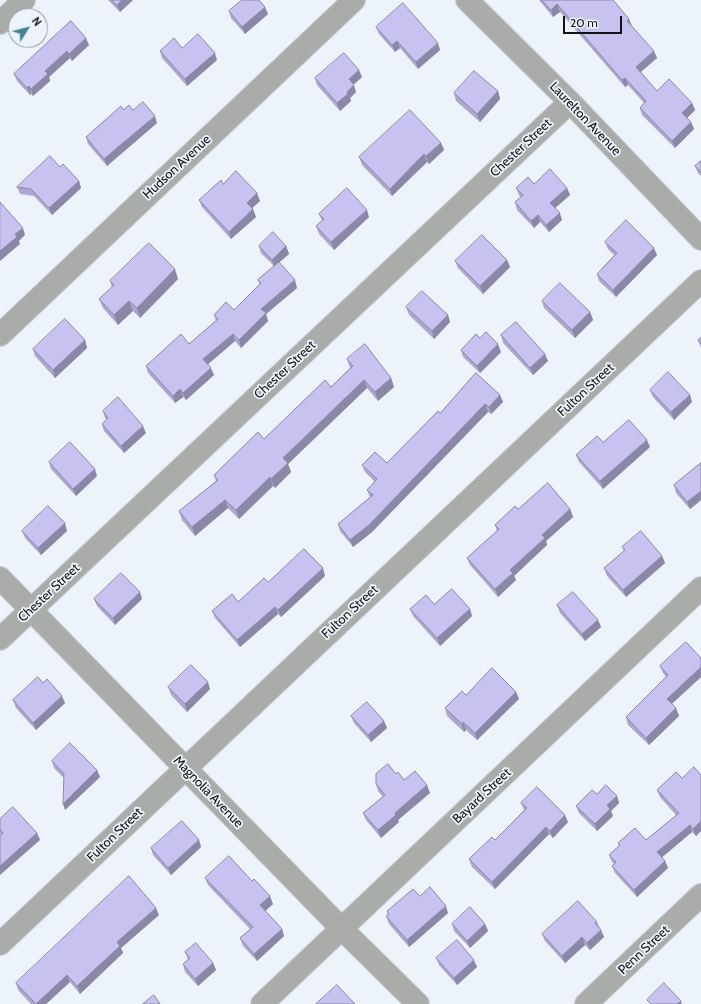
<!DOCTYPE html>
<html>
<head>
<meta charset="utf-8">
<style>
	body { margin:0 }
	#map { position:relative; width:701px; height:1004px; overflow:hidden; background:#ecf3fa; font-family:Cabin,sans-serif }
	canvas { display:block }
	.north { position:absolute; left:8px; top:8px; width:40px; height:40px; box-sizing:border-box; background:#ecf3fa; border:1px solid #94999e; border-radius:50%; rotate:54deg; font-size:11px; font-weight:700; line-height:16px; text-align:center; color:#111315 }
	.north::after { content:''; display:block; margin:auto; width:14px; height:18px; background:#428695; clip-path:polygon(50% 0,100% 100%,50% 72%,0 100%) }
	.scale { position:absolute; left:563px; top:16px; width:59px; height:18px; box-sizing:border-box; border:2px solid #111315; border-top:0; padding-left:5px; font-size:12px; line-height:14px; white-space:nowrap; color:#111315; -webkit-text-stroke:3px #ecf3fa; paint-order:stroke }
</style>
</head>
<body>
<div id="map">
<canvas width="701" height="1004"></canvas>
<div class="north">N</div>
<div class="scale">20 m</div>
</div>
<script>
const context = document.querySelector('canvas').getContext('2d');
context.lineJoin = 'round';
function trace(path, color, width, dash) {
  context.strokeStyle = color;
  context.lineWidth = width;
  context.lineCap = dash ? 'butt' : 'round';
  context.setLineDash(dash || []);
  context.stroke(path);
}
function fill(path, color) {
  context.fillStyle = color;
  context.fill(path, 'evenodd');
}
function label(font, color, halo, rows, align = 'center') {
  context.font = font + ' Cabin,sans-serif';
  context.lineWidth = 3.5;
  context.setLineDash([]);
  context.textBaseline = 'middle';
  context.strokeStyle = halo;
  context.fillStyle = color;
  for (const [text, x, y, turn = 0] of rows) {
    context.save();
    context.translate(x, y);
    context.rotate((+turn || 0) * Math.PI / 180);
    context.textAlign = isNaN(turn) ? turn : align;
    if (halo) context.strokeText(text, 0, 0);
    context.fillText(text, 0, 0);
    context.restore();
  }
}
const minor = new Path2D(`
	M467 0 570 102 701 239
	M0 23 24 0
	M0 335 354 0
	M0 578 342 929 418 1004
	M0 639 570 102
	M0 944 701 281
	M262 1004 701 588
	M586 1004 701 895`);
const wall = new Path2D(`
	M108 0H133L120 12Z
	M539 0H613L629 19 632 26 657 58 641 72 657 91 692 103 695 110 687 118 691 122 694 129 675 148 642 115 640 108 644 103 628 85 625 87 560 12 553 17Z
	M229 11 268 14 245 34 231 18Z
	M71 21 89 45 72 61 70 58 49 77 50 81 33 96 31 94 30 95 17 81 14 74Z
	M376 27 440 50 418 69 400 48 395 52 379 34Z
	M182 48 217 60 187 86 162 58 160 51Z
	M362 77 353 85 356 92 350 98 351 101 340 111 317 85 315 78Z
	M498 91 500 99 480 122 456 101 454 93Z
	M123 110 157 123 107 166 88 144 86 137Z
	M441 143 444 150 429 164 427 162 392 196 362 165 359 157Z
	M701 161V176L698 173 695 166Z
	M60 167 79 181 81 188 52 215 34 196 20 194 17 187Z
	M223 184 260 201 252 208 256 217 231 239 202 207 199 200Z
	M516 188H567L570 195 555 208 562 220 549 232 540 222 534 228 517 210 515 202 521 197 519 195Z
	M319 214 369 217 334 250 319 234 316 226 322 221Z
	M605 242 657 255 616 297 599 281 597 274 614 255 608 249Z
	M259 246H286L289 254 279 262 297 288 266 314 268 321 241 348 235 341 208 364 214 375 186 400 183 397 175 403 148 373 146 366 189 344 216 321 214 315 234 310 260 285 258 280 274 266 261 253Z
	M507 260 510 267 483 294 458 268 455 261Z
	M178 279 140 318 133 311 118 325 103 308 99 299 112 287 110 281Z
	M542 301 590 312 593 320 575 338 544 308Z
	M406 307 448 315 450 322 434 339 409 315Z
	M501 335 548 361 533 375 503 343Z
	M480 338 501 352 480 373 463 357 461 350Z
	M701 338V348L698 340Z
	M85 340 87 348 55 378 35 356 33 349Z
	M347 359 391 378 394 387 378 401 367 388 288 464 291 472 275 488 273 486 239 519 228 508 195 536 182 520 179 511 216 481 214 475 264 439 331 387 350 368Z
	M476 373 503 402 491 414 488 412 372 532 353 547 340 531 338 524 370 497 367 490 375 482 365 472 362 465 387 463 440 413Z
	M650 390 690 395 692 402 674 420 653 397Z
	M103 411 146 433 124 453 104 431 102 424 107 420 105 418Z
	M603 442 650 447 603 489 579 462 576 455Z
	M49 462 97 476 76 496 51 469Z
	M701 463V500L690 509 676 493 674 485Z
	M518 509H570L573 517 546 541 547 545 514 576 516 580 498 597 470 565 467 558 497 531 495 525Z
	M22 531H67L41 555 25 538Z
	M622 547 662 556 665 563 626 597 607 576 604 568 624 551Z
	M325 576 281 617 278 614 240 647 215 618 212 611 238 602 268 582Z
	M94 599H142L115 625 97 606Z
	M434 604 470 609 472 616 440 646 413 616 410 609Z
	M557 605 598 620 601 627 585 641 560 613Z
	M660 666 701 677 672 704 676 708 679 716 649 745 628 725 626 717 666 677 663 673Z
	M43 683 65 703 36 730 16 708 13 700Z
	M168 687 210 689 187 712 171 695Z
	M516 692 519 699 477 740 466 730 464 732 447 716 445 708 466 695Z
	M351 716 384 721 387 728 371 742 354 723Z
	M52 761 100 777 65 810 64 778 54 768Z
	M396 774 404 780 430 793 398 820 399 822 381 838 366 820 363 813 383 797 378 791 376 784Z
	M701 775V831L696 836 692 832 662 857 665 861 668 868 637 897 615 873 612 866 614 864 612 862 609 855 619 846 618 843 646 840 676 815 660 797 657 790 682 778Z
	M597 794 617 796 619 803 611 811 613 816 597 831 579 813 576 806Z
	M521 803 568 822 553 838 549 834 495 889 472 867 469 859 495 840 524 810Z
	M0 819 37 833 40 840 1 835 0 834Z
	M199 840 201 847 171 875 153 855 151 848Z
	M205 878 273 904 265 911 282 929 284 936 257 961 243 946 240 938 250 929 208 885Z
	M420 896 448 913 409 947 389 924 386 916 388 915 387 911Z
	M159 915 121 948 123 953 80 994 70 982 46 1004H31L18 990 16 983Z
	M597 922 604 937 590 950 585 945 565 963 545 941 542 934Z
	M452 924H485L488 931 470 948 454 931Z
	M185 952 213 963 216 970 198 986 185 972 183 964 188 960Z
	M436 958 477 967 457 985 439 965Z`);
const shadedWall = new Path2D(`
	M122 0H133L120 12 117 5Z
	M557 4 560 12 553 17 551 10Z
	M265 7 268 14 245 34 242 27Z
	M629 19 632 27 627 21Z
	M86 38 89 45 72 61 69 54Z
	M397 41 400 48 395 52 392 45Z
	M438 43 440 50 418 69 416 62Z
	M67 51 70 58 49 77 50 81 33 96 31 89 45 71Z
	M654 51 657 58 638 74 636 67Z
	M215 53 217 60 187 86 185 79Z
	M359 70 362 77 351 87 349 79Z
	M625 78 628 85 625 87 622 80Z
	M354 85 356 92 350 98 351 101 340 111 337 103 347 92Z
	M29 86 31 94 30 95 27 88Z
	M498 91 500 99 480 122 477 114Z
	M692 103 695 110 685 120 682 113Z
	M155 116 157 123 107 166 104 159Z
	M691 122 694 129 675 148 672 141Z
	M441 143 444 150 429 164 426 156Z
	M424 154 427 162 392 196 390 189Z
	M79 181 81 188 52 215 49 208Z
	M567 188 570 195 553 210 550 203Z
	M257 193 260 201 250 210 247 203Z
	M253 209 256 217 231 239 229 232Z
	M367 210 369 217 334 250 331 242Z
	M560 213 562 220 549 232 546 225Z
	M538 215 540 222 534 228 531 221Z
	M23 228 25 235 19 241 20 244 0 261V251L15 234Z
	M286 246 289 254 274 267 272 260Z
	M654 248 657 255 616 297 613 290Z
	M507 260 510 267 483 294 480 286Z
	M175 269 178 279 140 318 137 308Z
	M295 280 297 288 266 314 268 321 241 348 239 340 261 309Z
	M129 301 133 311 118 325 114 315Z
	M590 312 593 320 575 338 572 330Z
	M448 315 450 322 434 339 432 331Z
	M233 334 235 341 206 366 203 359Z
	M85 340 87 348 55 378 53 370Z
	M498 344 501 352 480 373 477 366Z
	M545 354 548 361 533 375 530 368Z
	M211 368 214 375 186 400 183 393Z
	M391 378 394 387 378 401 375 392Z
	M364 380 367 388 288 464 291 472 275 488 271 479 283 458Z
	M180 389 183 397 175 403 173 396Z
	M500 395 503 402 491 414 489 407Z
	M690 395 692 402 674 420 671 412Z
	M485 404 488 412 372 532 353 547 350 540Z
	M143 426 146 433 124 453 121 446Z
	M647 440 650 447 603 489 600 481Z
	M95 469 97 476 76 496 73 489Z
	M270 477 273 486 239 519 236 510Z
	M701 491V500L690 509 687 502Z
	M225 500 228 508 195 536 192 527Z
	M570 509 573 517 546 541 547 545 514 576 516 580 498 597 495 589 510 570 542 535Z
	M65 523 67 531 41 555 38 548Z
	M662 556 665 563 626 597 623 590Z
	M323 568 325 576 281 617 278 610Z
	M140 592 142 599 115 625 113 618Z
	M275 607 278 614 240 647 237 640Z
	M470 609 472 616 440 646 437 638Z
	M598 620 601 627 585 641 582 634Z
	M701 667V677L669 706 667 699Z
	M208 682 210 689 187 712 185 704Z
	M516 692 519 699 477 740 475 733Z
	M62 696 65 703 36 730 33 723Z
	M676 708 679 716 649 745 646 738Z
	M384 721 387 728 371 742 368 735Z
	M463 722 466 730 464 732 462 724Z
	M97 770 100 777 65 810 63 804Z
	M427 785 430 793 398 820 399 822 381 838 378 830 395 813Z
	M617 796 619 803 611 811 613 816 597 831 595 824 607 805Z
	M565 815 568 822 553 838 550 831Z
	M701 821V831L696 836 693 829Z
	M690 825 692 832 660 859 657 852Z
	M546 827 549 834 495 889 492 882Z
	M37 833 40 840 0 875V866Z
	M199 840 201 847 171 875 168 868Z
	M665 861 668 868 637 897 634 890Z
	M270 896 273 904 263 913 260 905Z
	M446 906 448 913 409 947 407 940Z
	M156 908 159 915 121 948 123 953 80 994 77 986 117 942Z
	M485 924 488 931 470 948 467 941Z
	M282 929 284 936 257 961 254 954Z
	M601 930 604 937 590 950 587 943Z
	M582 937 585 945 565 963 562 956Z
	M474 960 477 967 457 985 454 978Z
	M213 963 216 970 198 986 195 979Z
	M67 975 70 982 46 1004H36Z
	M681 1001 682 1004H677Z`);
const building = new Path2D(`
	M112 0H122L117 5Z
	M242 0H259L265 7 242 27 229 11Z
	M542 0H613L629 19 627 21 654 51 636 67 657 91 669 79 692 103 682 113 691 122 672 141 640 108 646 101 625 78 622 80 557 4 551 10Z
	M403 3 438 43 416 62 397 41 392 45 376 27Z
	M71 21 86 38 69 54 67 51 45 71 48 74 31 89 29 86 27 88 14 74Z
	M198 34 215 53 185 79 160 51 174 38 182 48Z
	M344 53 359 70 349 79 354 85 347 92 348 94 337 103 315 78Z
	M474 71 498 91 477 114 454 93Z
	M143 102 155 116 104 159 86 137 121 106 123 110 129 105 133 110Z
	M410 110 441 143 426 156 424 154 390 189 359 157Z
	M50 156 60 167 63 164 79 181 49 208 31 189 17 187Z
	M701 161V172L695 166Z
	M550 169 567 188 550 203 560 213 546 225 538 215 531 221 515 202 523 195 516 188 528 177 534 184Z
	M236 171 257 193 247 203 253 209 229 232 199 200 221 180 223 184Z
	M347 188 367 210 331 242 316 226 324 219 319 214Z
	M0 202 23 228 15 234 17 237 0 251Z
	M626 220 654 248 613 290 597 274 617 253 605 242Z
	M273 232 286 246 272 260 259 246Z
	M482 235 507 260 480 286 455 261Z
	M149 243 175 269 137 308 129 301 114 315 99 299 114 285 110 281Z
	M279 262 295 280 261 309 266 313 239 340 233 334 203 359 211 368 183 393 180 389 173 396 146 366 181 334 189 344 218 319 214 315 226 302 234 310 261 283 258 280Z
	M560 283 590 312 572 330 542 301Z
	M422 291 448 315 432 331 406 307Z
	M65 319 85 340 53 370 33 349Z
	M516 322 545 354 530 368 501 335Z
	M486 332 498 344 477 366 461 350 476 334 480 338Z
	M701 338V344L698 340Z
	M365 344 391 378 375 392 364 380 283 458 288 463 271 479 270 477 236 510 225 500 192 527 179 511 218 480 214 475 258 432 264 439 325 380 331 387 353 366 347 359Z
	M668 372 690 395 671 412 650 390Z
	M476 373 500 395 489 407 485 404 369 525 350 540 338 524 373 495 367 490 377 479 362 465 375 452 387 463 438 411 440 413Z
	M118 397 143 426 121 446 102 424 108 418 103 411Z
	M629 420 647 440 600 481 576 455 597 436 603 442Z
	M70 442 95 469 73 489 49 462Z
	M701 463V491L687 502 674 485Z
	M548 483 570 509 542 535 545 538 510 570 513 573 495 589 467 558 499 529 495 525 515 506 518 509Z
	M48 506 65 523 38 548 22 531Z
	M641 531 662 556 623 590 604 568 625 550 622 547Z
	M304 549 323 568 278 610 275 607 237 640 212 611 232 594 238 602 264 578 268 582Z
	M121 573 140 592 113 618 94 599Z
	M452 589 470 609 437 638 410 609 426 595 434 604Z
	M573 592 598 620 582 634 557 605Z
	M686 642 701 658V667L667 699 676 708 646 738 626 717 668 675 660 666Z
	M191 665 208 682 185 704 168 687Z
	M492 668 516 692 475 733 463 722 462 724 445 708 462 691 466 695Z
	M38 677 43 683 47 679 62 696 33 723 13 700Z
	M367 702 384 721 368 735 351 716Z
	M70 743 97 770 63 804 64 774 52 761Z
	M388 764 396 774 398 772 404 780 415 771 427 785 395 813 396 815 378 830 363 813 385 795 376 784V774Z
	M694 767 701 775V821L693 829 690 825 657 852 665 861 634 890 612 866 616 862 609 855 620 845 618 843 635 828 646 840 679 813 657 790 676 772 682 778Z
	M606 785 617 796 607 805 610 809 595 824 576 806 592 790 597 794Z
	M537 787 565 815 550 831 546 827 492 882 469 859 492 837 495 840 527 808 521 803Z
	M13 807 37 833 0 866V836L3 833 0 829V819Z
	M182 821 199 840 168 868 151 848Z
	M229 856 252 881 254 879 270 896 260 905 282 929 254 954 240 938 253 927 205 878Z
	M129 876 156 908 117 942 120 946 77 986 67 975 36 1004 16 983Z
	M430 887 446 906 407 940 386 916 389 914 387 911 413 889 420 896Z
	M578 901 597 922 595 923 601 930 587 943 582 937 562 956 542 934Z
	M470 907 485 924 467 941 452 924Z
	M457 940 474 960 454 978 436 958Z
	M196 943 213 963 195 979 183 964 190 958 185 952Z
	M664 983 681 1001 677 1004H651L647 1000Z
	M337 985 355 1004H316Z
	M154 995 160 1004H143Z`);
const streetNames = [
	["Laurelton Avenue",585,119,46],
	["Chester Street",521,148,-43],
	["Hudson Avenue",177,167,-43],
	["Chester Street",285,370,-43],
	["Fulton Street",586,390,-43],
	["Chester Street",49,593,-43],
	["Fulton Street",350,612,-43],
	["Magnolia Avenue",208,792,46],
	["Bayard Street",482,796,-43],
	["Fulton Street",115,835,-44],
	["Penn Street",644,950,-43]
];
trace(minor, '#c9cfd5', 24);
trace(minor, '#a9aca9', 22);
fill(wall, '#aba7ce');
fill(shadedWall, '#8b88a7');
fill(building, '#c7c2ef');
trace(building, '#8b88a7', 1);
label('13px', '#111315', '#ecf3fa', streetNames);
</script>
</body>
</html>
